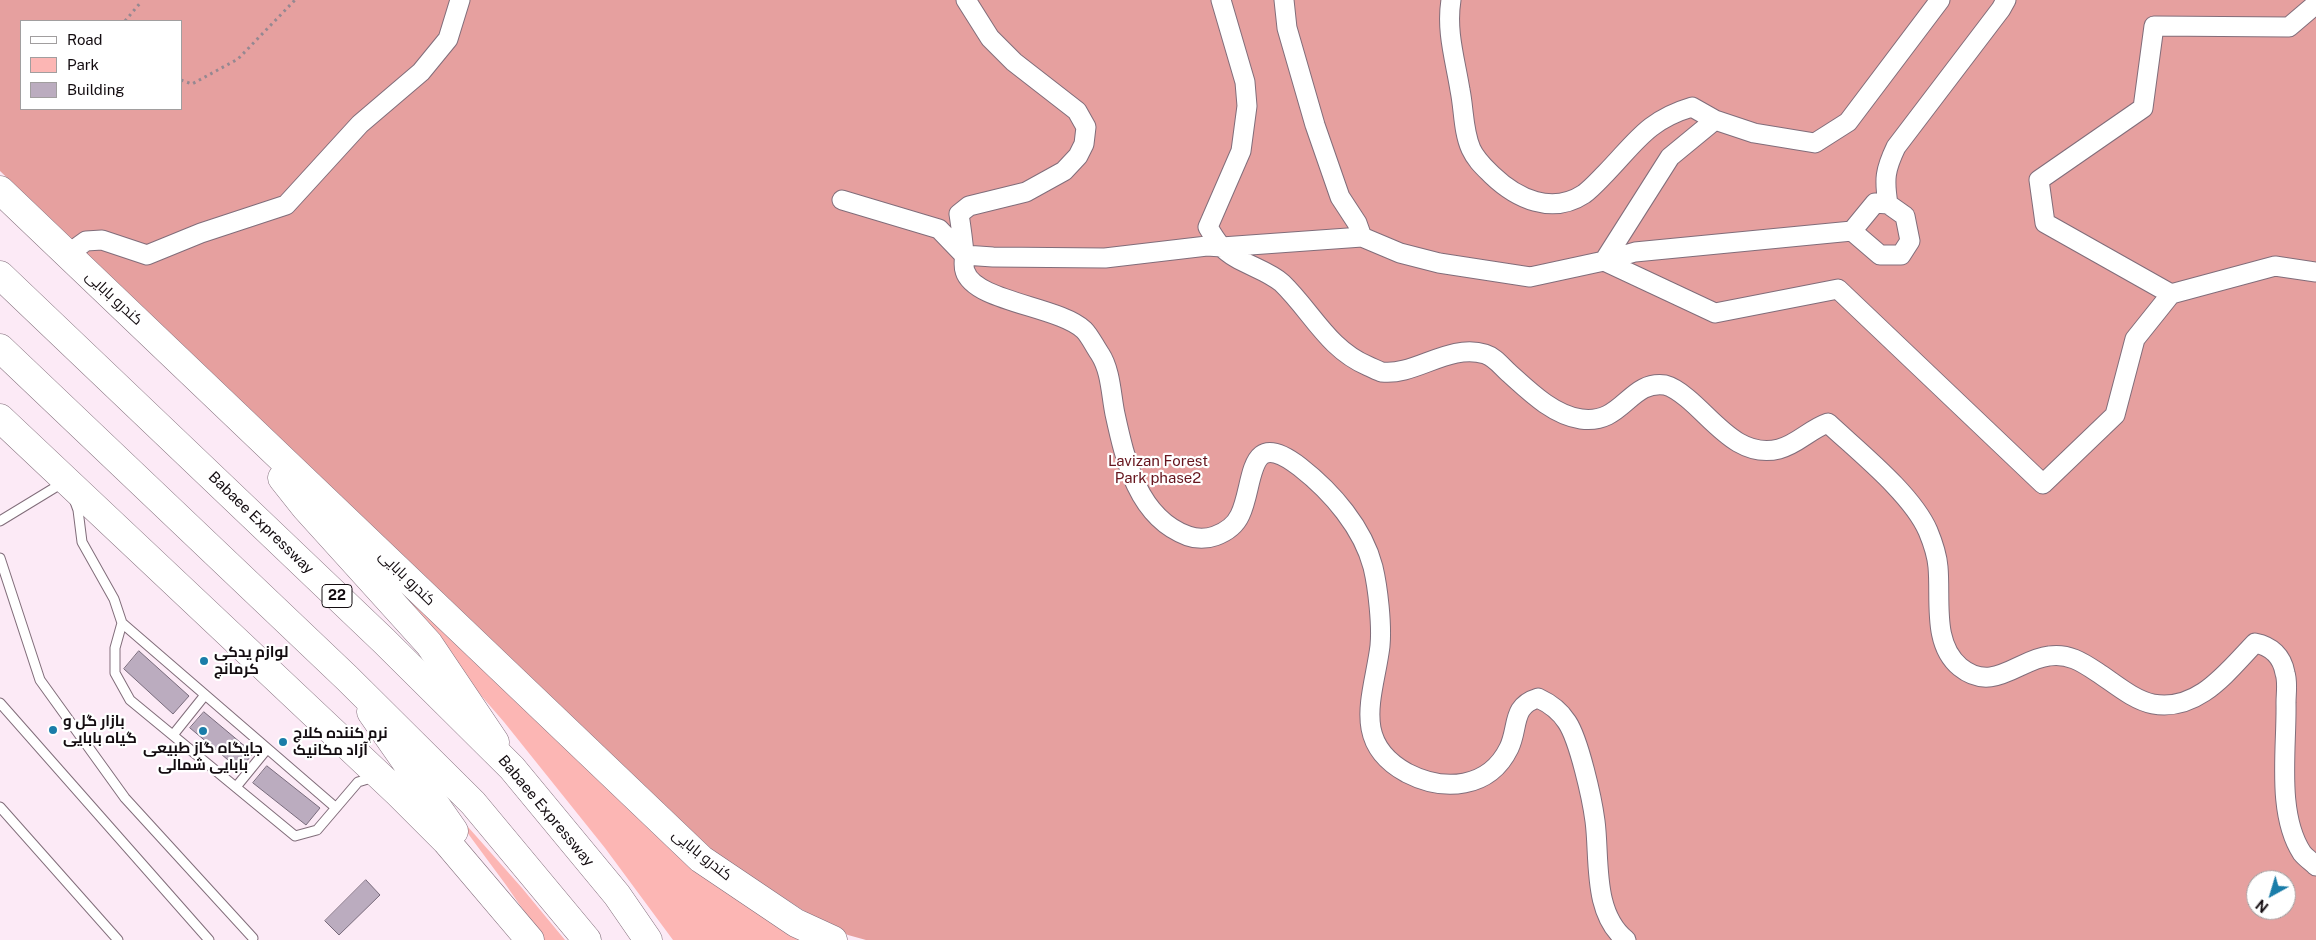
<!DOCTYPE html>
<html>
<head>
<meta charset="utf-8">
<style>
	body { margin:0 }
	#map { position:relative; width:2316px; height:940px; overflow:hidden; background:#fceaf6; font-family:"Public Sans",sans-serif }
	canvas { display:block }
	.legend { position:absolute; left:20px; top:20px; width:162px; height:90px; box-sizing:border-box; background:#fff; border:1px solid #a19e9f; margin:0; padding:6px 9px; list-style:none; font-size:15px; color:#130c10 }
	.legend li { display:flex; align-items:center; gap:10px; height:25px }
	.legend b { width:25px; border:1px solid #a19e9f }
	.north { position:absolute; left:2246px; top:870px; width:50px; height:50px; box-sizing:border-box; background:#fff; border:1px solid #a19e9f; border-radius:50%; rotate:219deg; font-size:14px; font-weight:700; line-height:20px; text-align:center; color:#130c10 }
	.north::after { content:''; display:block; margin:auto; width:18px; height:22px; background:#1a7da9; clip-path:polygon(50% 0,100% 100%,50% 72%,0 100%) }
</style>
</head>
<body>
<div id="map">
<canvas width="2316" height="940"></canvas>
<ul class="legend">
<li><b style="height:6px;background:#fff"></b>Road</li>
<li><b style="height:14px;background:#fcb6b4"></b>Park</li>
<li><b style="height:14px;background:#bbacbf"></b>Building</li>
</ul>
<div class="north">N</div>
</div>
<script>
const context = document.querySelector('canvas').getContext('2d');
context.lineJoin = 'round';
function fill(path, color) {
  context.fillStyle = color;
  context.fill(path, 'evenodd');
}
function trace(path, color, width, dash) {
  context.strokeStyle = color;
  context.lineWidth = width;
  context.lineCap = dash ? 'butt' : 'round';
  context.setLineDash(dash || []);
  context.stroke(path);
}
function label(font, color, halo, rows, align = 'center') {
  context.font = font + ' "Public Sans",Cairo,sans-serif';
  context.lineWidth = 4.5;
  context.setLineDash([]);
  context.textBaseline = 'middle';
  context.strokeStyle = halo;
  context.fillStyle = color;
  for (const [text, x, y, turn = 0] of rows) {
    context.save();
    context.translate(x, y);
    context.rotate((+turn || 0) * Math.PI / 180);
    context.textAlign = isNaN(turn) ? turn : align;
    if (halo) context.strokeText(text, 0, 0);
    context.fillText(text, 0, 0);
    context.restore();
  }
}
const green = new Path2D(`
	M298 484 812 940H673L605 848 504 722Z
	M438 793 522 888 565 940H544L506 885Z`);
const forest = new Path2D(`
	M0 0H2316V940H866L848 935 821 922 712 851 371 528 0 171ZM21 21H181V109H21ZM2256 880H2286V910H2256Z`);
const building = new Path2D(`
	M139 651 189 696 173 714 124 669Z
	M204 712 253 753 240 770 190 728Z
	M267 766 320 808 306 825 253 783Z
	M366 880 380 895 339 935 325 921Z`);
const path = new Path2D(`
	M125 21 141 2
	M181 80 192 84 238 59 295 0`);
const lane = new Path2D(`
	M74 499 78 510 82 542 114 599 122 623 115 648V673L130 700 295 836 317 830 358 782 371 778 375 780
	M0 521 64 482
	M0 558 40 680 125 798 253 938
	M122 623 335 807
	M0 703 209 940
	M173 735 205 695
	M236 787 267 749
	M0 807 118 940`);
const street = new Path2D(`
	M966 0 990 38 1014 62 1077 111 1086 127 1084 144 1078 156 1064 171 1026 192 969 206 959 214C961 227 963 241 964 254 965 259 963 266 965 271 974 302 1059 306 1084 330 1090 336 1095 347 1100 354 1111 371 1111 395 1115 414 1125 460 1138 518 1188 536 1196 539 1207 539 1215 536 1226 532 1235 526 1240 515 1255 484 1246 425 1300 467 1332 492 1363 528 1373 567 1378 588 1382 625 1380 646 1374 695 1350 742 1407 773 1444 792 1489 789 1509 748 1519 727 1511 706 1538 698 1549 703 1560 711 1567 722 1579 740 1592 798 1595 821 1600 858 1592 913 1626 940
	M1221 0 1245 82 1247 106 1241 151 1208 227C1212 234 1216 241 1221 246 1236 263 1265 268 1282 283 1312 312 1328 349 1368 366 1373 368 1378 371 1382 372 1415 376 1449 343 1485 354 1495 357 1502 367 1509 373 1529 391 1553 415 1581 419 1623 425 1629 380 1665 385 1673 387 1681 393 1687 398 1714 420 1739 459 1779 449 1798 444 1810 429 1828 423 1859 452 1912 494 1928 531 1933 543 1937 555 1938 567 1941 600 1932 644 1960 667 1993 694 2019 659 2049 656 2068 653 2082 662 2097 672 2114 683 2133 700 2153 704 2198 712 2227 672 2255 643 2271 646 2282 656 2285 673 2288 682 2286 693 2286 703 2287 748 2276 813 2302 853 2306 858 2312 862 2316 866
	M1284 0 1287 28 1315 125 1340 197 1357 223 1362 237
	M1451 0C1446 31 1455 59 1460 90 1464 109 1463 131 1471 149 1476 160 1484 167 1492 175 1517 199 1552 215 1584 194 1592 188 1599 180 1606 173 1636 142 1648 120 1692 107L1715 120
	M842 200 939 229 964 255 993 257 1105 258 1207 246 1222 247 1362 237 1400 253 1439 263 1530 277 1604 261 1670 157 1715 120 1754 133 1815 143 1848 122 1940 0
	M1888 204C1884 179 1885 170 1896 147L2001 9 2006 0
	M68 254 86 241 102 240 147 255 201 233 286 205 360 124 421 72 448 39 460 0
	M1604 261 1715 313 1838 289 2043 484 2115 415 2135 339 2171 294 2275 266 2316 272
	M1604 261 1635 252 1852 231 1880 255H1901L1910 241 1905 216 1888 204 1875 203 1852 231
	M2171 294 2045 223 2039 180 2143 108 2154 26 2289 27 2316 4`);
const primary = new Path2D(`
	M0 190 701 859 796 923 833 940
	M0 418 399 794 446 841 530 940
	M282 478 305 507 429 644 495 742
	M371 712 454 831`);
const highway = new Path2D(`
	M0 275 384 641 512 768 617 895 648 940
	M0 348 347 678 473 803 587 940`);
const markers = [
	[204,661,5,"#1a7da9"],
	[53,730,5,"#1a7da9"],
	[203,731,5,"#1a7da9"],
	[283,742,5,"#1a7da9"]
];
const shields = [
	[337,596,30]
];
const shieldNames = [
	["22",337,596]
];
const streetNames = [
	["کندرو بابایی",114,298,43],
	["Babaee Expressway",261,523,44],
	["کندرو بابایی",407,578,44],
	["Babaee Expressway",546,811,50],
	["کندرو بابایی",702,855,39]
];
const parkNames = [
	["Lavizan Forest",1158,461],
	["Park phase2",1158,478]
];
const poiNames = [
	["لوازم یدکی",214,652],
	["کرمانج",214,669],
	["بازار گل و",63,721],
	["گیاه بابایی",63,738],
	["نرم کننده کلاچ",293,733],
	["آزاد مکانیک",293,750],
	["جایگاه گاز طبیعی",203,748,"center"],
	["بابایی شمالی",203,765,"center"]
];
fill(green, '#fcb6b4');
fill(forest, '#e6a09f');
fill(building, '#bbacbf');
trace(building, '#776a7b', 1);
trace(lane, '#816d7a', 11);
trace(street, '#816d7a', 21);
trace(primary, '#816d7a', 29);
trace(highway, '#816d7a', 29);
trace(path, '#958891', 3, [2.5, 4]);
trace(lane, '#fff', 9);
trace(street, '#fff', 19);
trace(primary, '#fff', 28);
trace(highway, '#fff', 28);
for (const [x, y, r, color] of markers) {
  const dot = new Path2D();
  dot.arc(x, y, r, 0, 2 * Math.PI);
  context.fillStyle = color;
  context.fill(dot);
  trace(dot, '#fff', 2);
}
for (const [x, y, w] of shields) {
  const box = new Path2D();
  box.roundRect(x - w / 2, y - 11.5, w, 23, 4);
  context.fillStyle = '#fff';
  context.fill(box);
  trace(box, '#130c10', 1);
}
label('bold 14px', '#130c10', null, shieldNames);
label('15px', '#130c10', '#fff', streetNames);
label('15px', '#66151d', '#fff', parkNames);
label('bold 15px', '#130c10', '#fff', poiNames, 'left');
</script>
</body>
</html>
